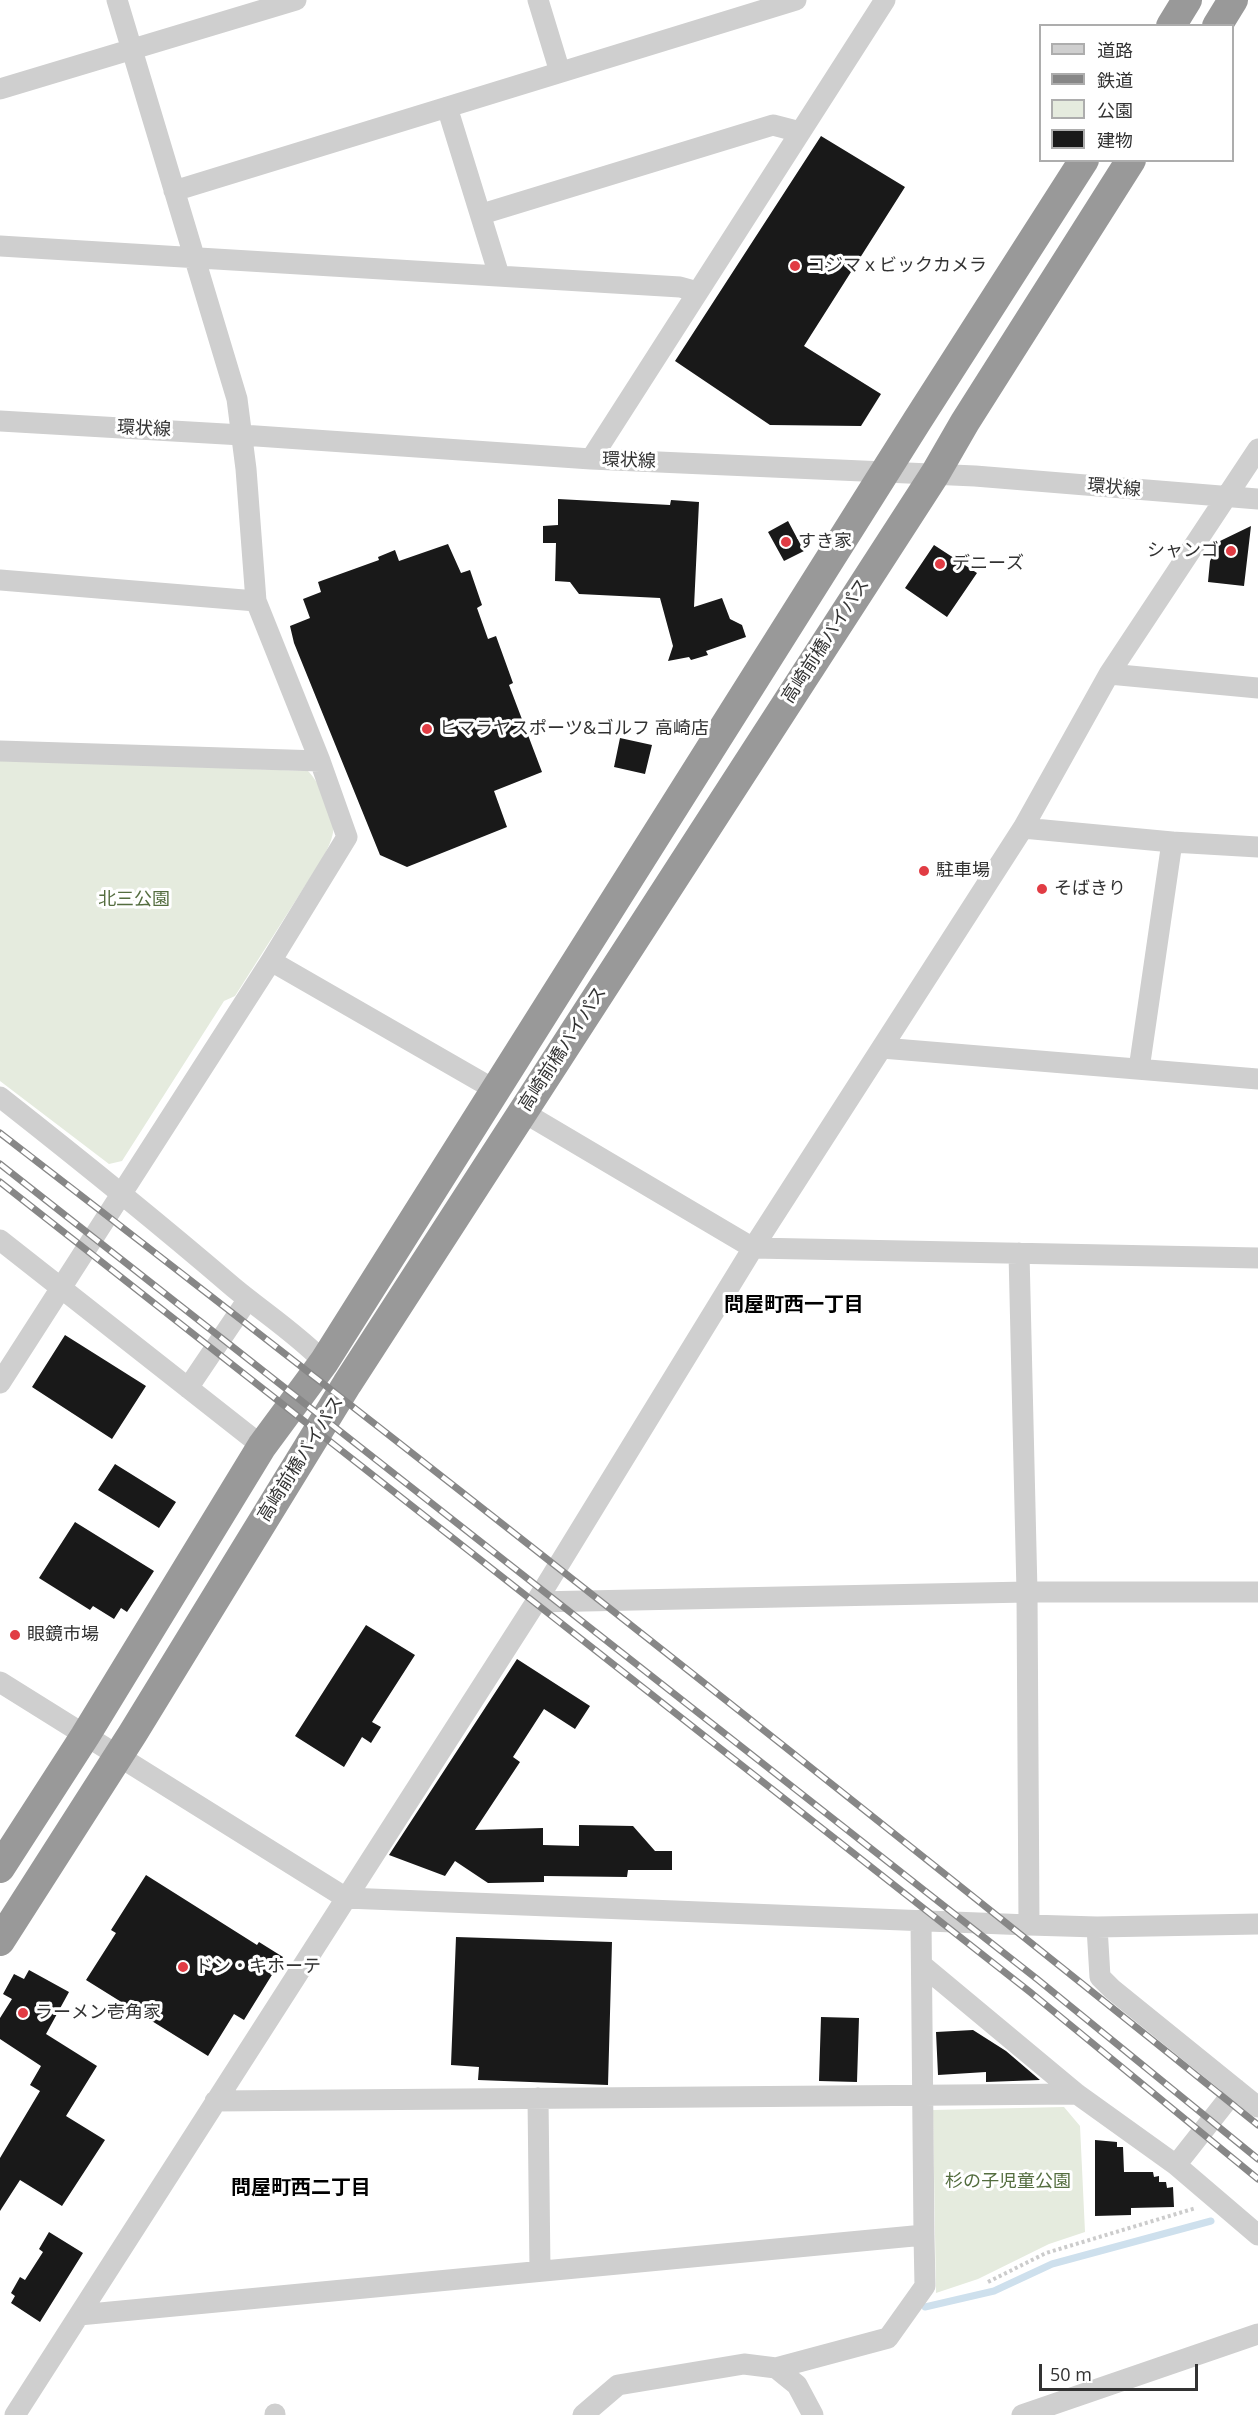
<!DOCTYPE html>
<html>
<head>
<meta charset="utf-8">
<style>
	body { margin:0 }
	#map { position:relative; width:1258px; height:2415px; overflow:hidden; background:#fff; font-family:"Open Sans","Noto Sans JP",sans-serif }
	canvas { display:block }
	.legend { position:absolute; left:1039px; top:24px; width:195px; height:138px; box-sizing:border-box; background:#fff; border:2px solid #adadad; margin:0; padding:8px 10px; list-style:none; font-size:18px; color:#323232 }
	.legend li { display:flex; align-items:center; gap:12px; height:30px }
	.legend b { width:30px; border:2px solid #adadad }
	.scale { position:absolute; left:1039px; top:2364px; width:159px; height:27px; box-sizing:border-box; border:3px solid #323232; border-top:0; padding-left:8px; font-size:18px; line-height:21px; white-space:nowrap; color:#323232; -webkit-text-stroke:4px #fff; paint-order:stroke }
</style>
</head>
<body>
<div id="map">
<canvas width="1258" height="2415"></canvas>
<ul class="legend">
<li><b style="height:8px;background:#cfcfcf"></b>道路</li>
<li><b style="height:8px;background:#878787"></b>鉄道</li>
<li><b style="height:16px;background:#e5ebde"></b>公園</li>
<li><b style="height:16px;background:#191919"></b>建物</li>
</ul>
<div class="scale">50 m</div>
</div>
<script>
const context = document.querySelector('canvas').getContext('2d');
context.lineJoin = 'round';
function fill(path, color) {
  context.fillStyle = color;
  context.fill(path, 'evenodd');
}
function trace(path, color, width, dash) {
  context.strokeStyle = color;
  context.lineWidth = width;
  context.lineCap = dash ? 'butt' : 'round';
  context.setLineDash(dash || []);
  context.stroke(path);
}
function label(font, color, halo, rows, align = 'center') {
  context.font = font + ' "Open Sans","Noto Sans JP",sans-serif';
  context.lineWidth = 6;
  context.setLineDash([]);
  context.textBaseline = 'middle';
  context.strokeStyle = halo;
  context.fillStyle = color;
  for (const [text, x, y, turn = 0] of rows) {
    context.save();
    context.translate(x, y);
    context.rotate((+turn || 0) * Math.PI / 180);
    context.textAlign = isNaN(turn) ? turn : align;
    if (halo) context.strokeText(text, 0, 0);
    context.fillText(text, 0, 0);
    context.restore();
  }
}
const green = new Path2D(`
	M0 760 308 771C318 781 332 808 333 823 335 835 329 845 324 856L235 996 224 1001 122 1161 109 1164 0 1081Z
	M1064 2107 1080 2126 1085 2232 1049 2244 978 2279 936 2293 933 2110Z`);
const stream = new Path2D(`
	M925 2307 994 2291 1052 2264 1211 2221`);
const building = new Path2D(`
	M821 136 905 187 804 346 881 394 861 426 770 425 675 361Z
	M558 499 670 505 671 500 699 502 694 607 722 598 730 619 742 625 746 637 706 651 708 655 691 660 689 657 668 661 673 646 660 598 579 594 570 582 555 581 556 543H543V526L558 525Z
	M788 521 804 551 784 561 768 532Z
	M1251 526 1244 586 1208 582 1210 561 1220 541Z
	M448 544 461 573 470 570 482 605 477 608 488 639 496 636 513 683 509 685 542 772 494 791 507 827 407 867 380 855 294 643 290 626 310 618 303 599 321 592 318 582 379 560 378 557 395 550 399 561Z
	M934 545 977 573 947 617 905 588Z
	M620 738 652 745 645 774 614 767Z
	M65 1335 146 1386 112 1439 32 1387Z
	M115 1464 176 1502 159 1528 98 1490Z
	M75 1522 154 1571 127 1612 121 1608 114 1619 93 1606 90 1610 39 1578Z
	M366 1625 415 1655 372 1722 381 1727 371 1743 362 1737 344 1767 295 1736Z
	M517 1659 590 1706 575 1729 544 1709 513 1757 520 1762 475 1830 543 1828V1845L579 1846V1825L633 1826 655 1851H672V1870H628L627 1877 544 1876V1882L488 1883 455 1861 445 1876 389 1855Z
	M146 1875 257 1945 259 1942 283 1957 244 2020 234 2014 208 2056 86 1980 116 1933 111 1930Z
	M456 1937 612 1942 608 2085 478 2080 479 2067 451 2065Z
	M29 1970 69 1992 46 2034 97 2066 66 2116 105 2140 62 2206 20 2180 0 2211V2158L40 2091 30 2085 41 2066 0 2039V2018L12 1999 3 1994 14 1974 24 1979Z
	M821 2017 859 2018 857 2082 819 2081Z
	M973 2030 1006 2051 1040 2080 986 2082V2072L938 2075 936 2032Z
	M1095 2140 1117 2142V2147H1123L1124 2172H1153L1154 2177 1159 2176V2182H1166L1167 2188 1173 2187 1174 2207 1131 2208V2215L1095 2216Z
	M49 2232 83 2253 40 2322 11 2303 15 2296 11 2293 20 2277 25 2280 43 2252 39 2249Z`);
const path = new Path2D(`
	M988 2282 1046 2253 1196 2208`);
const minor = new Path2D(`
	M538 0 560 72
	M0 89 296 0
	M447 107 499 275
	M174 191 796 0
	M482 214 773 125 800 132
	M0 246 680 287 698 292
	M0 421 242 435 591 459 975 476 1258 499
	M591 459 885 0
	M0 580 256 601
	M1109 674 1258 688
	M0 751 320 761
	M1023 828 1172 842 1258 847
	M271 961 497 1091
	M882 1048 1258 1079
	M1139 1069 1172 842
	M0 1097C79 1159 157 1222 233 1287 263 1312 297 1334 324 1362
	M523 1112 753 1248 1258 1258
	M0 1240 262 1446
	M1019 1253 1027 1592 1029 1925
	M0 1383 271 961 347 837 320 761 256 601 246 469 237 399 117 0
	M188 1388 248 1299
	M536 1602 1027 1592H1258
	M0 1682 346 1898 1029 1925 1097 1927 1258 1924
	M1097 1927 1100 1977 1112 1989 1258 2107
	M922 1965 1077 2094 1176 2165 1258 2235
	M538 2098 540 2271
	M215 2101 1077 2094
	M1176 2165 1236 2089
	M79 2315 924 2235 921 1920
	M776 2368 888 2338 925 2286 924 2235
	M275 2414V2415
	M15 2415 536 1602 753 1248 1023 828 1109 674 1258 449
	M583 2415 618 2385 744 2364 776 2368 797 2385 813 2415
	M1022 2415 1258 2334`);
const highway = new Path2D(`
	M1171 26 1187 0
	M1217 26 1233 0
	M0 1868 85 1736 262 1446 324 1362 917 421 1084 160
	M0 1941 133 1733 347 1384 935 474 965 422 1131 160`);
const rail = new Path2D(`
	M0 1133C423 1459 842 1790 1258 2125
	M0 1164 1037 1979 1258 2159
	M0 1182 1030 1992 1258 2179`);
const markers = [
	[795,266,6,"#e13c44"],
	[786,542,6,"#e13c44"],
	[1231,551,6,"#e13c44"],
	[940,564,6,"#e13c44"],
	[427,729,6,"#e13c44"],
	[924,871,6,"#e13c44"],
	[1042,889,6,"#e13c44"],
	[15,1635,6,"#e13c44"],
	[183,1967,6,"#e13c44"],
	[23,2013,6,"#e13c44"]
];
const poiNames = [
	["コジマｘビックカメラ",807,266],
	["すき家",798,542],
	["シャンゴ",1219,551,"right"],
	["デニーズ",952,564],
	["ヒマラヤスポーツ&ゴルフ 高崎店",439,729],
	["駐車場",936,871],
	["そばきり",1054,889],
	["眼鏡市場",27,1635],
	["ドン・キホーテ",195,1967],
	["ラーメン壱角家",35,2013]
];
const streetNames = [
	["環状線",144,429,3],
	["環状線",629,461,2],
	["環状線",1114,488,5],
	["高崎前橋バイパス",826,641,-57],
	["高崎前橋バイパス",563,1049,-57],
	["高崎前橋バイパス",301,1459,-58]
];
const parkNames = [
	["北三公園",134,900],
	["杉の子児童公園",1008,2182]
];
const neighbourhoodNames = [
	["問屋町西一丁目",794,1305],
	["問屋町西二丁目",301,2188]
];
fill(green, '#e5ebde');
trace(stream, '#cee0ed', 7);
fill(building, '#191919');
trace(path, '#ccc', 4, [3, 3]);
trace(minor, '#cfcfcf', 21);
trace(highway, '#999', 30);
trace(rail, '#878787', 7);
trace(rail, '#fff', 4.5, [14]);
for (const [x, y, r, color] of markers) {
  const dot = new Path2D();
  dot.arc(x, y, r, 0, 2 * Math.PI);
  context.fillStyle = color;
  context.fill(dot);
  trace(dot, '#fff', 2);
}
label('18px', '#323232', '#fff', poiNames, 'left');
label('18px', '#323232', '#fff', streetNames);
label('18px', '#546d3f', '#fff', parkNames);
label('bold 20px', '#000', '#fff', neighbourhoodNames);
</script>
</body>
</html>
